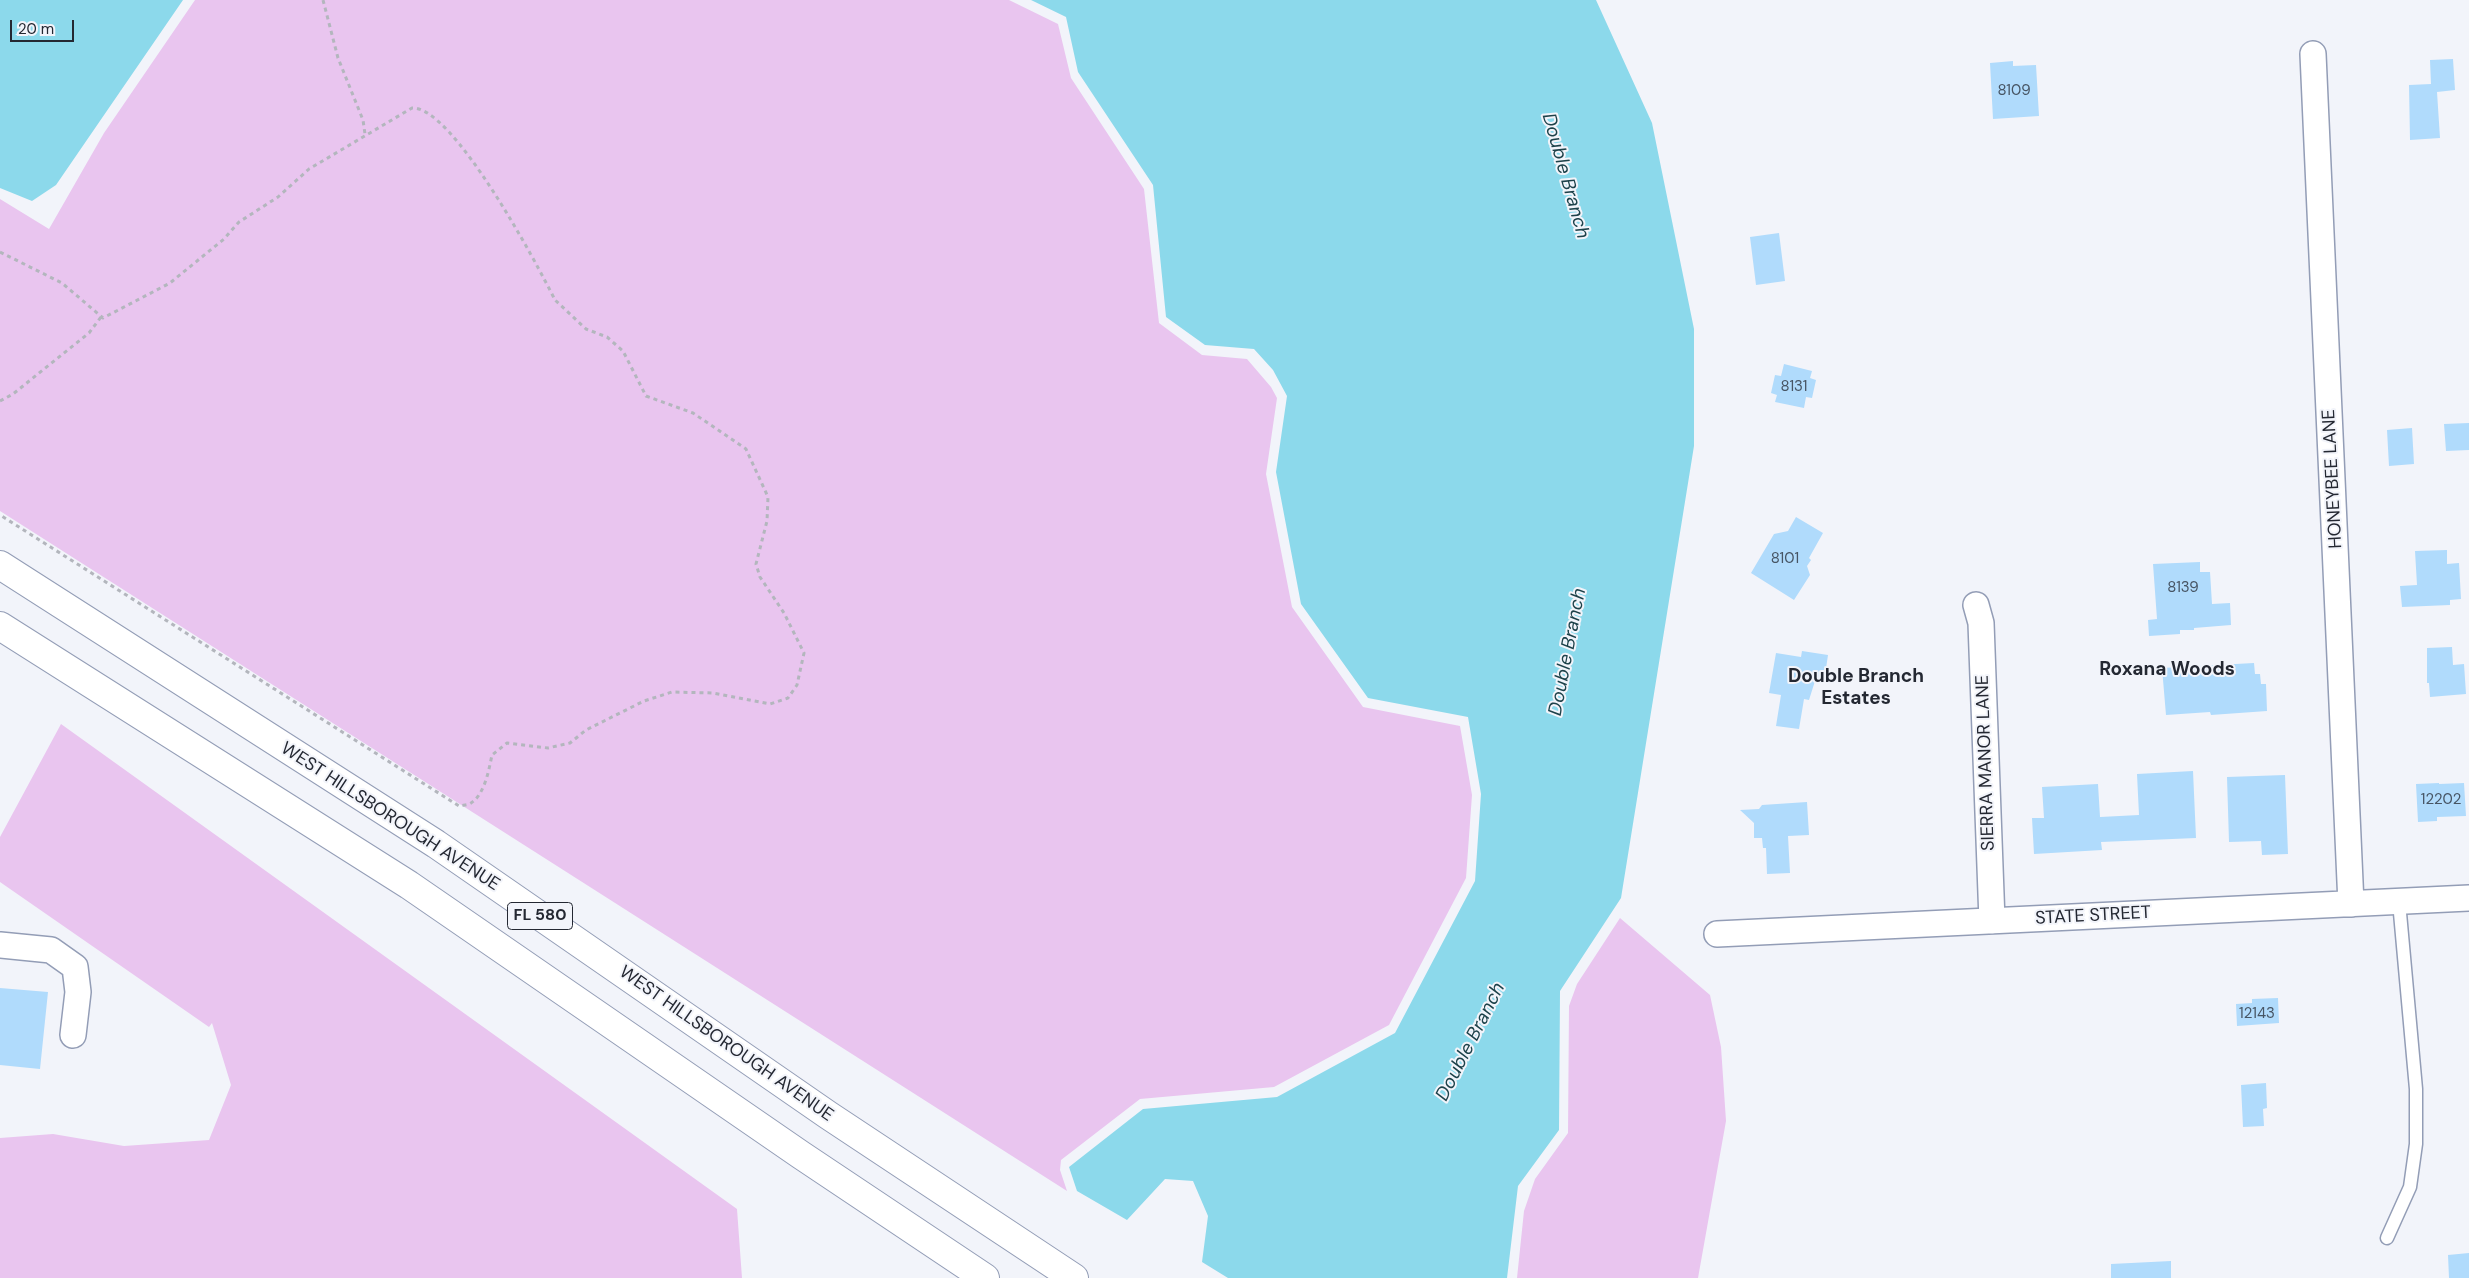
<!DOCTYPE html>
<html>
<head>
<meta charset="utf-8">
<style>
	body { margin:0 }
	#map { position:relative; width:2469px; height:1278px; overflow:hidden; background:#f2f4fa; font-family:"DM Sans",sans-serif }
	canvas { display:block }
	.scale { position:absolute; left:10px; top:20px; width:64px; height:22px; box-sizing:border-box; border:2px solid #242832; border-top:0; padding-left:6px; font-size:15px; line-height:18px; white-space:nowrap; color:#242832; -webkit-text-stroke:4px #f2f4fa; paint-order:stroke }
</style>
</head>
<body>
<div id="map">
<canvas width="2469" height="1278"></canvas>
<div class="scale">20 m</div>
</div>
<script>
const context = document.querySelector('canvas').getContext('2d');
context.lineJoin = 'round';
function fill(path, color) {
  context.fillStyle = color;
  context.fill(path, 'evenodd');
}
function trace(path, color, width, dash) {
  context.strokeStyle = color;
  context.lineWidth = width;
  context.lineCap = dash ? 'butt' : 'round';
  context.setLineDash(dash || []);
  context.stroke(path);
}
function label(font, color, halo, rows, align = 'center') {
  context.font = font + ' "DM Sans",sans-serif';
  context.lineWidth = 4;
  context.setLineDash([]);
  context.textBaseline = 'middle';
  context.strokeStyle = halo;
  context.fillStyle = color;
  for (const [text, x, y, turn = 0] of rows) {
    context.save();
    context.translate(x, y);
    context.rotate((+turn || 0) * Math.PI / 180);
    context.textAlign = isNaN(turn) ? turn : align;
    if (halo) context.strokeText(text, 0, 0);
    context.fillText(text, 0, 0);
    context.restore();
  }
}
const green = new Path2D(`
	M195 0H1009L1058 24 1071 78 1144 189 1159 323 1202 355 1247 359 1271 387 1277 398 1266 474 1292 607 1363 707 1460 726 1472 795 1466 878 1389 1025 1274 1087 1140 1099 1061 1160 1060 1170 1067 1191 0 511V199L49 229 104 133Z
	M61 724 737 1209 742 1278H0V1138L53 1134 124 1146 209 1140 231 1085 212 1023 209 1027 0 882V837Z
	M1620 918 1710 995 1721 1047 1726 1121 1698 1278H1517L1524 1211 1535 1179 1568 1133 1569 1006 1577 984Z`);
const water = new Path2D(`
	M0 0H183L56 185 32 201 0 188Z
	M1031 0H1596L1652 123 1694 329V446L1621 898 1560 991 1559 1130 1518 1186 1507 1278H1228L1202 1262 1208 1216 1193 1181 1165 1179 1127 1220 1077 1191 1069 1167 1143 1109 1277 1097 1395 1033 1475 881 1481 794 1468 717 1368 698 1301 604 1276 472 1287 396 1273 370 1254 349 1205 345 1166 317 1153 185 1078 72 1066 17Z`);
const building = new Path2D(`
	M2453 59 2455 90 2437 92 2440 138 2410 140 2409 85 2431 84 2430 60Z
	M2013 61V66L2036 65 2039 116 1993 119 1990 63Z
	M1779 233 1785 281 1756 285 1750 237Z
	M1784 364 1812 371 1810 378 1816 380 1812 398 1806 397 1804 408 1775 402 1777 395 1771 393 1775 375 1781 376Z
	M2469 423V450L2446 451 2444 424Z
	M2412 428 2414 464 2389 466 2387 430Z
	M1796 517 1823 533 1809 558 1811 560 1807 566 1810 575 1794 600 1751 573 1774 534 1788 531Z
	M2447 550V564L2459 563 2461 599 2450 600V605L2402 607 2400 586 2417 585 2415 551Z
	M2200 562V572H2210L2212 604 2230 603 2231 625 2194 628V630H2180V634L2149 636 2148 620 2157 619 2153 564Z
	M2452 647 2453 665 2464 664 2466 694 2430 697 2429 683H2427V648Z
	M1802 651 1828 655 1824 682 1815 681 1809 700 1804 699 1799 729 1776 726 1781 695 1769 693 1776 653 1801 657Z
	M2254 663 2255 674H2260L2261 684H2266L2267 711 2211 715 2210 712 2166 715 2162 668Z
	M2193 771 2196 838 2101 842 2102 850 2034 854 2032 818H2044L2042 787 2098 784 2100 817 2139 815 2137 774Z
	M2285 775 2288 854 2262 855 2261 841 2229 842 2227 777Z
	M2439 783V784L2464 783 2466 816 2437 817V821L2418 822 2416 784Z
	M1807 802 1809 835 1788 836 1790 873 1767 874 1766 848H1763L1762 838H1754V823L1740 810 1759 809 1762 805Z
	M0 988 48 992 40 1069 0 1065Z
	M2278 998 2279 1023 2237 1026 2236 1004 2252 1003V999Z
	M2266 1083 2267 1108 2263 1109 2264 1126 2243 1127 2241 1085Z
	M2469 1253V1278H2449L2448 1255Z
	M2171 1261V1278H2111V1264Z`);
const path = new Path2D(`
	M323 0 338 58 363 120 365 134
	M0 252 62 283 103 318 170 283 224 239 239 222 278 197 309 169 412 108C453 106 537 264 555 300L586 329 607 337 623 351 646 396 693 413 746 449 768 497 767 521 756 564 760 577 784 613 804 653 797 685 788 698 770 704 713 693 672 692 644 701 586 730 570 743 548 748 507 743 492 755C489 769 485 794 471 803 469 805 463 805 459 806L0 515
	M0 401 13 394 89 333 101 317`);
const lane = new Path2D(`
	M2387 1238 2410 1187 2416 1144V1089L2399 902`);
const street = new Path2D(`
	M2313 54 2351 904
	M1976 605 1981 623 1992 921
	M1717 934 2469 898
	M0 945 51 950 75 967 78 992 73 1035`);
const primary = new Path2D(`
	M0 565 436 844 828 1115 1074 1278
	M0 626 409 885 801 1155 985 1278`);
const numberNames = [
	["8109",2014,91],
	["8131",1794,387],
	["8101",1785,559],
	["8139",2183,588],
	["12202",2441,800],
	["12143",2257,1014]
];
const shields = [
	[540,916,65]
];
const shieldNames = [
	["FL 580",540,916]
];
const streetNames = [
	["HONEYBEE LANE",2333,479,-93],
	["SIERRA MANOR LANE",1986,763,-92],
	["WEST HILLSBOROUGH AVENUE",390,817,33],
	["STATE STREET",2093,916,-3],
	["WEST HILLSBOROUGH AVENUE",726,1044,35]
];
const waterNames = [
	["Double Branch",1565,176,74],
	["Double Branch",1568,652,-79],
	["Double Branch",1471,1042,-63]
];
const neighbourhoodNames = [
	["Roxana Woods",2167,670],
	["Double Branch",1856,677],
	["Estates",1856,699]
];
fill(green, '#e9c5ef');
fill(water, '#8cd9eb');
fill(building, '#b0dbfc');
trace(lane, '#939db6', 15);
trace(street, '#939db6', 28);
trace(primary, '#939db6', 30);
trace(path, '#b3b6bd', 3, [4, 4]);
trace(lane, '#fff', 12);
trace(street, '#fff', 25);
trace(primary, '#fff', 28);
label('15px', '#475564', null, numberNames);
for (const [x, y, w] of shields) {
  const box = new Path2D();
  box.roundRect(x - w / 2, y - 13.5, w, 27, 4);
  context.fillStyle = '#f2f4fa';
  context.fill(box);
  trace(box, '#242832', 1);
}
label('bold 16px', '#242832', null, shieldNames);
label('18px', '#242832', '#f2f4fa', streetNames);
label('italic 19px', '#1d424a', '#f2f4fa', waterNames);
label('bold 19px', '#242832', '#f2f4fa', neighbourhoodNames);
</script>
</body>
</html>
